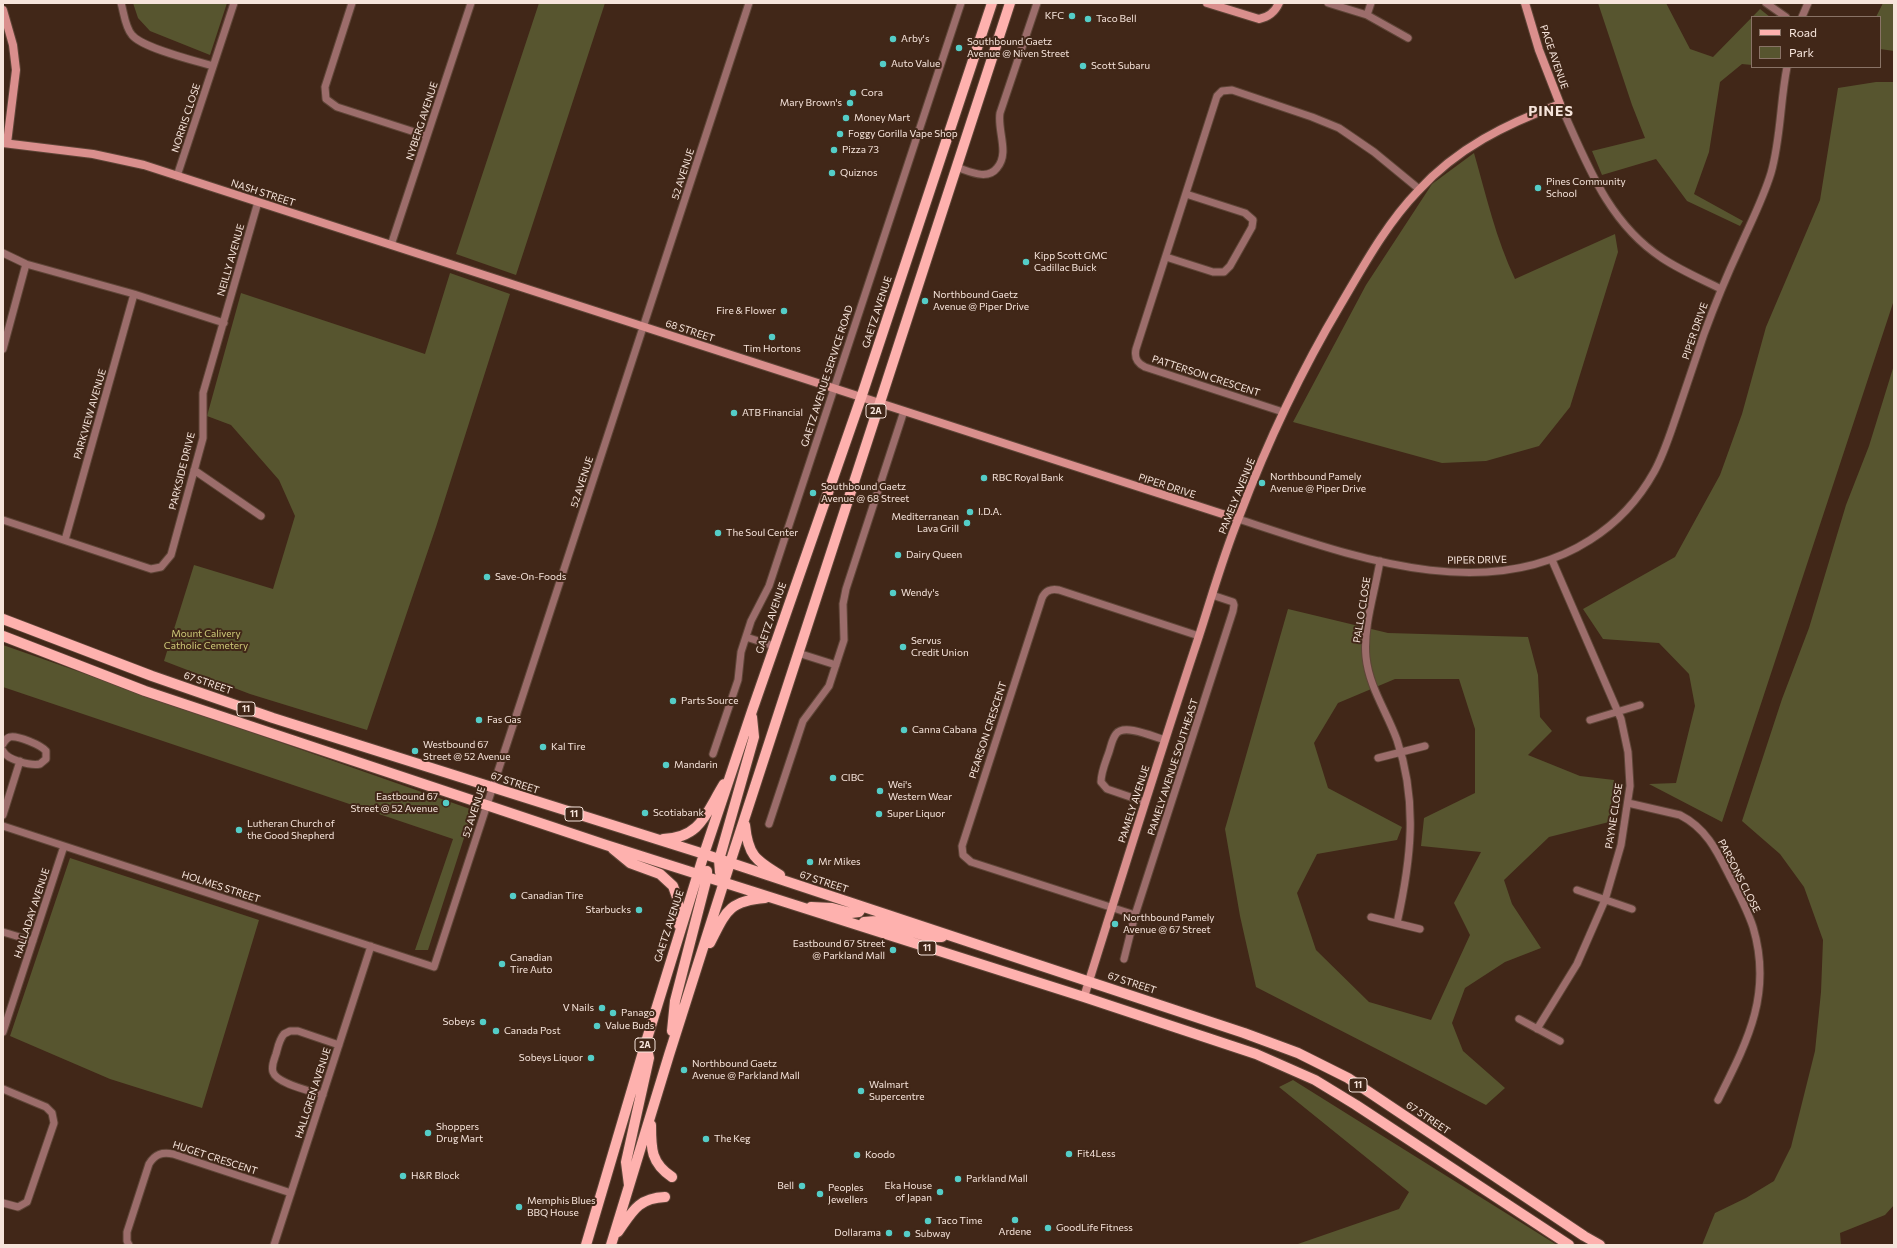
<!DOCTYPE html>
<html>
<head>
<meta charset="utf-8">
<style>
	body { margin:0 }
	#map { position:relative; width:1897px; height:1248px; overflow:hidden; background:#412718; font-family:Commissioner,sans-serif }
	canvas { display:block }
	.frame { position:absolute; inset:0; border:4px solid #f6e4db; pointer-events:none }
	.legend { position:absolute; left:1751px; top:16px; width:130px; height:52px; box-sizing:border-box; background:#412718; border:1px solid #897366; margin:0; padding:5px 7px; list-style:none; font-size:12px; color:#f6e4db }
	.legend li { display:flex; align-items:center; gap:8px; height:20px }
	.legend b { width:20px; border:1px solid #897366 }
</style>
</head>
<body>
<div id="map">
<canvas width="1897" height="1248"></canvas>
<div class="frame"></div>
<ul class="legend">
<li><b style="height:5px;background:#feb1ae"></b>Road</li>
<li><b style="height:11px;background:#57552f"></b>Park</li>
</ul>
</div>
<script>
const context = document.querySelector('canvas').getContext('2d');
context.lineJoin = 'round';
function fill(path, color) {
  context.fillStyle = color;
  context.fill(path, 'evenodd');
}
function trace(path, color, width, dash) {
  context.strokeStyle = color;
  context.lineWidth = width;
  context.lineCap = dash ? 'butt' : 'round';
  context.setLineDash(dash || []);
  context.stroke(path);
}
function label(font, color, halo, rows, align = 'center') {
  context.font = font + ' Commissioner,sans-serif';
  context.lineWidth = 4;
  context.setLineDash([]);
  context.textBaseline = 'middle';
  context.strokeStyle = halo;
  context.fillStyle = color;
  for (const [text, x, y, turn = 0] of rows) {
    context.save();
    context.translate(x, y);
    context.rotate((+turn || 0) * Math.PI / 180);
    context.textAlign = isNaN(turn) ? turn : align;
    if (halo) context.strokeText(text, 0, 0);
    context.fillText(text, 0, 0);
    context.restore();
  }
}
const green = new Path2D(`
	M133 3H227L210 55 150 31 138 18Z
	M539 3H605L516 275 456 254Z
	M1598 3H1666L1690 49 1713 57 1760 9 1770 17H1752V65L1742 64 1720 82 1709 152 1694 194 1743 221 1740 226 1687 201 1656 159 1602 175 1592 151 1645 138 1632 105Z
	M1883 3H1894V51L1880 49V17H1876Z
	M1876 82H1894V300L1722 822 1649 784 1676 783 1695 706 1689 674 1659 643 1603 639 1583 609 1675 557 1720 475 1742 414 1766 327 1820 200 1838 88Z
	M1474 153C1486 195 1496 239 1515 279L1615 234 1618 252 1570 407 1539 446 1486 461 1442 463 1293 422 1366 285 1432 184Z
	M450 273 510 294 436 527 367 730 250 694 164 661 194 565 273 589 295 516 279 480 231 425 207 416 241 293 425 354Z
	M1894 365V1205L1885 1215 1840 1233 1841 1245H1702L1715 1213 1746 1198 1774 1181 1791 1147 1815 1051 1821 992 1823 940 1804 887 1780 854 1742 821 1782 699 1809 628 1846 505 1869 446Z
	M1288 609 1388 633 1528 637 1538 675 1540 717 1552 731 1528 755 1580 776 1614 780 1609 822 1549 837 1504 880 1512 904 1541 948 1505 962 1465 988 1452 1023 1463 1051 1505 1088 1486 1105 1256 987 1240 916 1225 829ZM1395 679H1459L1475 729V793L1424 818 1421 846 1481 852 1454 903 1470 935 1431 1020 1369 1002 1316 950 1297 893 1317 854 1397 840 1402 827 1328 788 1314 743 1338 703Z
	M3 645 473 810 428 950H415L453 839 3 687Z
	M70 858 259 920 202 1108 110 1079 10 1036Z
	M1293 1080 1557 1245H1295L1399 1209 1409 1192 1279 1087Z`);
const street = new Path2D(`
	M121 3C124 13 125 27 132 35 142 48 196 61 213 66
	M352 3 325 87 326 99 337 107 427 136
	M1328 3 1367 15 1408 38
	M1766 3 1786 17
	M1367 15 1371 3
	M1802 17 1808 3
	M1560 104C1586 161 1607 222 1662 258 1680 270 1701 279 1721 289
	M956 167C969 171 987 181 997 168 1010 153 997 131 1000 113L1037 3
	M177 176 234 3
	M391 245 471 3
	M3 253 26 264 134 294 224 323
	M1166 257 1213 272H1224L1230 266 1252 227 1253 220 1245 213 1186 194
	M3 349 26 264
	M1283 412 1145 367C1137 363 1134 358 1136 349L1217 96 1222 91 1232 90 1312 117 1339 128 1374 152 1419 189
	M194 470 261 516
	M1238 519C1347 554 1484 608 1590 540 1617 523 1639 499 1654 472 1664 454 1670 434 1677 414 1686 387 1695 360 1704 334 1715 304 1727 275 1740 247 1751 222 1763 199 1771 173 1781 138 1780 102 1787 67
	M3 520 151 569 161 567 171 555 203 438V393L258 202
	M65 540 134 294
	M1380 561C1375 592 1363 626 1366 657 1369 687 1387 712 1397 740 1418 802 1411 860 1397 923
	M746 637 774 646
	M798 653 836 665
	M1590 720 1640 705
	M3 744C5 741 6 738 10 737 17 735 41 745 46 751V759L40 764C31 766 7 760 3 751
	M713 754 738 680 741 652 751 621 769 586 961 3
	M1378 758 1425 746
	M1145 802 1107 789 1101 782C1101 772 1106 761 1109 752 1111 746 1112 739 1116 734 1124 723 1154 737 1165 740
	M1628 803 1680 815C1706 828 1717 851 1729 875 1738 892 1747 909 1753 927 1773 994 1747 1042 1718 1100
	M3 815 20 761
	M769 824 803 721 829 686 844 640 843 604 846 589 904 411
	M3 826 434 967 749 3
	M1577 890 1632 909
	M1135 915 971 862 963 855 962 846 1042 598C1045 591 1051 588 1059 590L1199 636
	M1371 917 1420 929
	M3 932 33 941
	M1124 959 1135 915 1233 611 1234 605 1233 602 1212 595
	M1519 1019 1560 1041
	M1537 1029 1577 964 1605 900 1621 845 1630 786 1628 752 1621 719 1552 560
	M3 1032 64 846
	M3 1089 46 1107 52 1113 54 1123 27 1202 18 1207 3 1203
	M323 1095C311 1091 277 1084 273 1072 271 1066 274 1060 276 1054 278 1047 279 1040 284 1034L290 1031H298L339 1045
	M129 1245 127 1241V1232L149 1164C155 1154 162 1152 173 1154L291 1193
	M274 1245 371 946`);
const secondary = new Path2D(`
	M1207 3 1259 19C1269 17 1275 12 1279 3
	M3 10 13 45 16 70 7 143
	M3 143 93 154 144 165 1238 519
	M1084 997C1120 882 1156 766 1194 651 1209 607 1221 561 1239 517 1267 443 1301 371 1341 304 1364 265 1387 223 1418 191 1457 148 1506 124 1560 104L1539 50 1525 3`);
const primary = new Path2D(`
	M3 619 152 676 273 718 704 854 1244 1033 1298 1053 1348 1078 1584 1236 1600 1245
	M3 636 145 691 606 845 1084 997 1256 1054 1315 1080 1356 1105 1569 1245
	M745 825C748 855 755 860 780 875
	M663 839C701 838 706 813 724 784
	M613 849 630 863 660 874 673 886 678 900 679 925
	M724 882 720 872 719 860 754 737 752 717
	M811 907 832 908 851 913 859 912 862 907
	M861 926 864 922 876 921 929 937H942
	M710 943C726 912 728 901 765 898
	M672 1031 675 1001 707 877V871
	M651 1125C651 1149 651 1163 672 1177
	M629 1185 626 1162 649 1058 646 1044
	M618 1232C632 1212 638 1198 665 1197
	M586 1245 646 1042 704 854 752 711 861 398 992 3
	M611 1245 669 1055 730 863 1010 3`);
const markers = [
	[1072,16,4,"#54cdc7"],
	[1088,19,4,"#54cdc7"],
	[893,39,4,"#54cdc7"],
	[959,48,4,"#54cdc7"],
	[883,64,4,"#54cdc7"],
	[1083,66,4,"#54cdc7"],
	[853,93,4,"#54cdc7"],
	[850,103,4,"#54cdc7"],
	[846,118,4,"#54cdc7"],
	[840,134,4,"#54cdc7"],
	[834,150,4,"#54cdc7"],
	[832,173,4,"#54cdc7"],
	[1538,188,4,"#54cdc7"],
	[1026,262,4,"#54cdc7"],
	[925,301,4,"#54cdc7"],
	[784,311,4,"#54cdc7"],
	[772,337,4,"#54cdc7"],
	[734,413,4,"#54cdc7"],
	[984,478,4,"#54cdc7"],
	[1262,483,4,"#54cdc7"],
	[813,493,4,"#54cdc7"],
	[970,512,4,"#54cdc7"],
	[967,523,4,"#54cdc7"],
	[718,533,4,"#54cdc7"],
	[898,555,4,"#54cdc7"],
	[487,577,4,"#54cdc7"],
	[893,593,4,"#54cdc7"],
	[903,647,4,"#54cdc7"],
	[673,701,4,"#54cdc7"],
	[479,720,4,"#54cdc7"],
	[904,730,4,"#54cdc7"],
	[543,747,4,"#54cdc7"],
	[415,751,4,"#54cdc7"],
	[666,765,4,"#54cdc7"],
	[833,778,4,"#54cdc7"],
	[880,791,4,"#54cdc7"],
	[446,803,4,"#54cdc7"],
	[645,813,4,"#54cdc7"],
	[879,814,4,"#54cdc7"],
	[239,830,4,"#54cdc7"],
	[810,862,4,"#54cdc7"],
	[513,896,4,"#54cdc7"],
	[639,910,4,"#54cdc7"],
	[1115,924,4,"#54cdc7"],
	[893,950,4,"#54cdc7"],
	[502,964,4,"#54cdc7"],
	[602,1008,4,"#54cdc7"],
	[613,1013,4,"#54cdc7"],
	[483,1022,4,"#54cdc7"],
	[597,1026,4,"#54cdc7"],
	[496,1031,4,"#54cdc7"],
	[591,1058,4,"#54cdc7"],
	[684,1070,4,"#54cdc7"],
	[861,1091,4,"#54cdc7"],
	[428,1133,4,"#54cdc7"],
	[706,1139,4,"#54cdc7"],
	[1069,1154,4,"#54cdc7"],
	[857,1155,4,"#54cdc7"],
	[403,1176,4,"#54cdc7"],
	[958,1179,4,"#54cdc7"],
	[802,1186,4,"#54cdc7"],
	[940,1192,4,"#54cdc7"],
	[820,1194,4,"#54cdc7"],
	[519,1207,4,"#54cdc7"],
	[1015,1220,4,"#54cdc7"],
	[928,1221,4,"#54cdc7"],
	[1048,1228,4,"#54cdc7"],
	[889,1233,4,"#54cdc7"],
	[907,1234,4,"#54cdc7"]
];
const shields = [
	[876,411,20],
	[246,709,18],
	[574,814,18],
	[927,948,18],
	[645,1045,20],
	[1358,1085,18]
];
const shieldNames = [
	["2A",876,411],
	["11",246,709],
	["11",574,814],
	["11",927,948],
	["2A",645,1045],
	["11",1358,1085]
];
const poiNames = [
	["KFC",1064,16,"right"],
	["Taco Bell",1096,19],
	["Arby's",901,39],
	["Southbound Gaetz",967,42],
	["Avenue @ Niven Street",967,54],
	["Auto Value",891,64],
	["Scott Subaru",1091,66],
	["Cora",861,93],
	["Mary Brown's",842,103,"right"],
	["Money Mart",854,118],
	["Foggy Gorilla Vape Shop",848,134],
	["Pizza 73",842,150],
	["Quiznos",840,173],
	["Pines Community",1546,182],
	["School",1546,194],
	["Kipp Scott GMC",1034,256],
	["Cadillac Buick",1034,268],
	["Northbound Gaetz",933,295],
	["Avenue @ Piper Drive",933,307],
	["Fire & Flower",776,311,"right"],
	["Tim Hortons",772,349,"center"],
	["ATB Financial",742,413],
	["Northbound Pamely",1270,477],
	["Avenue @ Piper Drive",1270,489],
	["RBC Royal Bank",992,478],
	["Southbound Gaetz",821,487],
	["Avenue @ 68 Street",821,499],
	["I.D.A.",978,512],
	["Mediterranean",959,517,"right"],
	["Lava Grill",959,529,"right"],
	["The Soul Center",726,533],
	["Dairy Queen",906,555],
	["Save-On-Foods",495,577],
	["Wendy's",901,593],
	["Servus",911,641],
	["Credit Union",911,653],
	["Parts Source",681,701],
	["Fas Gas",487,720],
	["Canna Cabana",912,730],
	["Westbound 67",423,745],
	["Street @ 52 Avenue",423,757],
	["Kal Tire",551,747],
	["Mandarin",674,765],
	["CIBC",841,778],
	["Wei's",888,785],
	["Western Wear",888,797],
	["Eastbound 67",438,797,"right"],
	["Street @ 52 Avenue",438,809,"right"],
	["Scotiabank",653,813],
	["Super Liquor",887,814],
	["Lutheran Church of",247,824],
	["the Good Shepherd",247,836],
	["Mr Mikes",818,862],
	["Canadian Tire",521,896],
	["Starbucks",631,910,"right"],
	["Northbound Pamely",1123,918],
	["Avenue @ 67 Street",1123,930],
	["Eastbound 67 Street",885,944,"right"],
	["@ Parkland Mall",885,956,"right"],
	["Canadian",510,958],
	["Tire Auto",510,970],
	["V Nails",594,1008,"right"],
	["Panago",621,1013],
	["Sobeys",475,1022,"right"],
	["Value Buds",605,1026],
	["Canada Post",504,1031],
	["Sobeys Liquor",583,1058,"right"],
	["Northbound Gaetz",692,1064],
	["Avenue @ Parkland Mall",692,1076],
	["Walmart",869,1085],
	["Supercentre",869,1097],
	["Shoppers",436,1127],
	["Drug Mart",436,1139],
	["The Keg",714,1139],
	["Fit4Less",1077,1154],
	["Koodo",865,1155],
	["H&R Block",411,1176],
	["Parkland Mall",966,1179],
	["Bell",794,1186,"right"],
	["Eka House",932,1186,"right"],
	["of Japan",932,1198,"right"],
	["Peoples",828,1188],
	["Jewellers",828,1200],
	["Memphis Blues",527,1201],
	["BBQ House",527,1213],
	["Taco Time",936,1221],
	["GoodLife Fitness",1056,1228],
	["Ardene",1015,1232,"center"],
	["Dollarama",881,1233,"right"],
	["Subway",915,1234]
];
const streetNames = [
	["PAGE AVENUE",1554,57,71],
	["NORRIS CLOSE",186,118,-72],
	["NYBERG AVENUE",422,121,-72],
	["52 AVENUE",683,174,-72],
	["NASH STREET",263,193,18],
	["NEILLY AVENUE",231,260,-74],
	["GAETZ AVENUE",877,312,-72],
	["68 STREET",690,331,18],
	["PIPER DRIVE",1695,331,-71],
	["GAETZ AVENUE SERVICE ROAD",827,376,-72],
	["PATTERSON CRESCENT",1206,376,18],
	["PARKVIEW AVENUE",90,414,-74],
	["PARKSIDE DRIVE",182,471,-76],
	["52 AVENUE",582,482,-72],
	["PIPER DRIVE",1167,486,18],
	["PAMELY AVENUE",1237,496,-68],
	["PIPER DRIVE",1477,560,-1],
	["PALLO CLOSE",1362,610,-81],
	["GAETZ AVENUE",771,618,-71],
	["67 STREET",208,683,19],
	["PEARSON CRESCENT",988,730,-72],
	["PAMELY AVENUE SOUTHEAST",1173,767,-72],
	["67 STREET",515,783,18],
	["PAMELY AVENUE",1134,804,-72],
	["52 AVENUE",474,812,-72],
	["PAYNE CLOSE",1614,816,-81],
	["PARSONS CLOSE",1739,876,63],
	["67 STREET",824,882,18],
	["HOLMES STREET",221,887,18],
	["HALLADAY AVENUE",32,913,-72],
	["GAETZ AVENUE",669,926,-72],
	["67 STREET",1132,983,18],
	["HALLGREN AVENUE",313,1093,-72],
	["67 STREET",1428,1118,34],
	["HUGET CRESCENT",215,1158,18]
];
const parkNames = [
	["Mount Calivery",206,634],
	["Catholic Cemetery",206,646]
];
const districtNames = [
	["PINES",1551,111]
];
fill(green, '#57552f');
trace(street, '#5e4537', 9);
trace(secondary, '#5e4537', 10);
trace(primary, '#5e4537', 12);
trace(street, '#9c6d6b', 7);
trace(secondary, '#da8f8d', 8);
trace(primary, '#feb1ae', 10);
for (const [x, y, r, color] of markers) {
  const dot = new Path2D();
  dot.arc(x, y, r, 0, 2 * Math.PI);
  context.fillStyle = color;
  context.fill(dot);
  trace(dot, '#412718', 1.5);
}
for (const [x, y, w] of shields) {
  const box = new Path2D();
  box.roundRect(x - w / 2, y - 7, w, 14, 3);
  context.fillStyle = '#412718';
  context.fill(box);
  trace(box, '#f6e4db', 1);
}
label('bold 9px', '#f6e4db', null, shieldNames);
label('10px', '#f6e4db', '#412718', poiNames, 'left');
label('10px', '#f6e4db', '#412718', streetNames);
label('10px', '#ceca78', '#412718', parkNames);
context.letterSpacing = '1px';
label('bold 14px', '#f6e4db', '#412718', districtNames);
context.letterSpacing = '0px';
</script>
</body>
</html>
